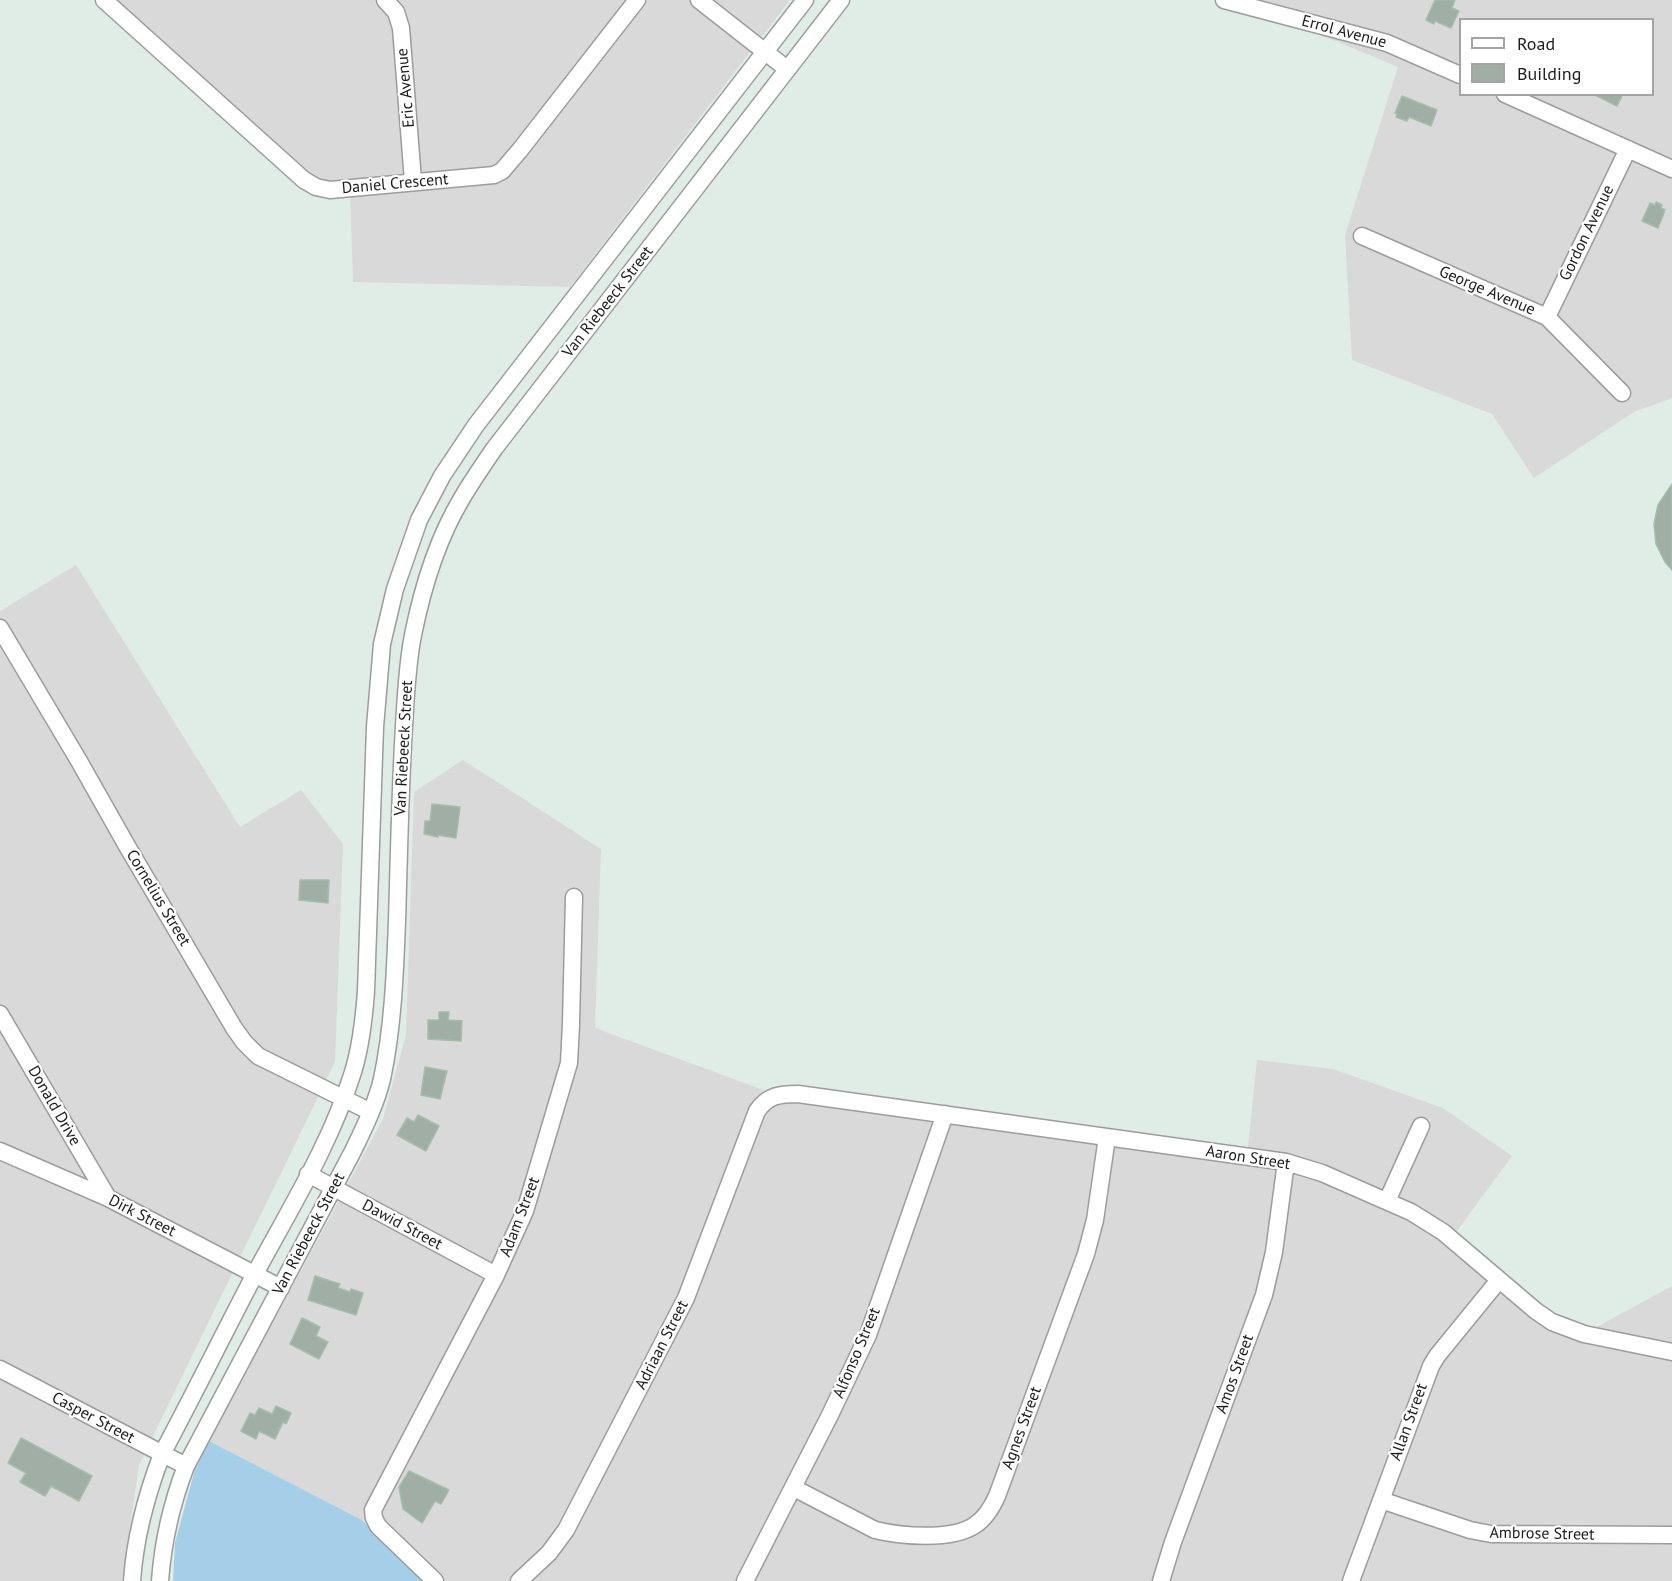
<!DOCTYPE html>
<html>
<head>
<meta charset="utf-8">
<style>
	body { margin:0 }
	#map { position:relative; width:1672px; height:1581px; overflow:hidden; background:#e0ede7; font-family:"PT Sans",sans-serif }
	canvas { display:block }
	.legend { position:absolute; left:1459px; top:18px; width:195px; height:78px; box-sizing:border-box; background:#fff; border:2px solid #a4a4a4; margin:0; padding:8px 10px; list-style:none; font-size:18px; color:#1b1b1b }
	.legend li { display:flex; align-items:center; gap:12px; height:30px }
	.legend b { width:30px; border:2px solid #a4a4a4 }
</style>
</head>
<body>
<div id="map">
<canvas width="1672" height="1581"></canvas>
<ul class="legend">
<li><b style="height:8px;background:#fff"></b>Road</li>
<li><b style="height:16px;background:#a0aea5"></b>Building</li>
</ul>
</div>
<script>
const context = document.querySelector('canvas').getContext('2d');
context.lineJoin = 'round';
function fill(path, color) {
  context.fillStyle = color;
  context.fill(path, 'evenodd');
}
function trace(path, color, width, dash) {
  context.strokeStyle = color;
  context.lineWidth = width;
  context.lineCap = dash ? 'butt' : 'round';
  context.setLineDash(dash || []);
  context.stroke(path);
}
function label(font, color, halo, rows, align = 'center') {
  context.font = font + ' "PT Sans",sans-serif';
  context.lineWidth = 4.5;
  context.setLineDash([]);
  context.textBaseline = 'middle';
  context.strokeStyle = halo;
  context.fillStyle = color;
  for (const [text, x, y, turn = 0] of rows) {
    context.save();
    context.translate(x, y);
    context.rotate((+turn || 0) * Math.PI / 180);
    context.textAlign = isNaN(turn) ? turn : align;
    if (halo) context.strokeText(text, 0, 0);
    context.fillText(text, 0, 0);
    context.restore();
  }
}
const residential = new Path2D(`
	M101 0H790L570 287 353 282 350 188 309 191Z
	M1223 0H1672V398L1634 412 1534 478 1492 414 1352 360 1345 235 1398 67 1261 10ZM1460 20H1652V94H1460Z
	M76 565 240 827 301 790 343 844 335 1062 139 1465 122 1581H0V611Z
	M463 760 601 849 595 1028 777 1095 1247 1156 1257 1060 1333 1069 1443 1108 1512 1156 1451 1239 1499 1280 1584 1334 1672 1286V1581H435L378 1526 362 1520 209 1441 383 1119 406 1035 414 792Z`);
const grass = new Path2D(`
	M209 1441 362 1520 422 1581H173L175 1543 195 1469Z`);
const building = new Path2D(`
	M1435 0H1455L1452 8 1459 11 1451 28 1435 21 1434 24 1426 20Z
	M1593 94H1623L1617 106Z
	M1402 96 1437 110 1431 126 1409 117 1407 121 1396 117 1397 114 1395 113Z
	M1656 202 1662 205 1661 208 1665 210 1658 228 1642 221 1650 203 1655 205Z
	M1672 484V570L1665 562 1656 544 1654 524 1658 505Z
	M432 804 460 807 456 838 438 835V837L424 834 425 821H430Z
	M300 880H329L328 903 299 900Z
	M439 1012H449L448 1020 462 1021 461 1041 428 1039V1020H439Z
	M425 1067 447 1071 440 1099 421 1095Z
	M418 1115 439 1126 426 1151 397 1135 407 1118 414 1122Z
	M315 1276 340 1284 338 1288 350 1292 351 1289 363 1293 356 1315 308 1300Z
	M302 1318 320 1327 316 1336 328 1342 319 1359 290 1344Z
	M276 1406 291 1413 286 1424 283 1422 275 1439 259 1431 256 1439 241 1431 250 1413 255 1415 259 1408 272 1414Z
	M21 1438 92 1476 79 1501 51 1486 45 1496 20 1482 26 1473 8 1463Z
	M409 1471 449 1490 441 1504 435 1501 422 1523 403 1509 399 1487Z`);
const minor = new Path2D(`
	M104 0 304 180 316 187 330 190 494 175 502 171 520 150 637 0
	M385 0 396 12 401 28 413 181
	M699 0 787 69
	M1224 0 1387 43 1460 75
	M1505 94 1672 169
	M1362 236 1547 317 1622 393
	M1547 317 1628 149
	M0 628 79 761 127 846 234 1028 244 1042 258 1056 371 1112
	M0 1014 108 1198
	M0 1151 108 1198 281 1288
	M308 1174 496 1275
	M1387 1201 1421 1126
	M0 1369 186 1466
	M794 1488 875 1530C900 1536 952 1541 975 1525 986 1518 992 1507 997 1496L1086 1254 1095 1220 1107 1137
	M1381 1500 1470 1530 1491 1534 1672 1535
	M132 1581C135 1537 146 1496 162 1454 194 1394 224 1333 256 1272 291 1207 331 1143 353 1072 361 1046 364 1019 366 991L375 727 382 644 395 589 419 520 442 476 476 425 805 0
	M160 1581C163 1540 171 1505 186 1466L353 1151C364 1128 376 1104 382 1079 393 1027 395 974 397 921 399 856 400 791 404 726 406 695 407 665 413 635 422 590 438 538 462 498 472 481 483 465 494 449L841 0
	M435 1581 378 1526 374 1518 373 1510 496 1275 525 1211 569 1063 571 1024 574 897
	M519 1581 549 1553 566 1530 686 1298 757 1111C768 1095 780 1094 798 1094L1286 1162 1322 1173 1411 1212 1443 1232 1536 1311 1552 1322 1584 1334 1672 1352
	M745 1581 830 1415 868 1335 945 1114
	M1161 1581 1173 1542 1264 1295 1274 1252 1286 1162
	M1351 1581 1431 1366 1437 1356 1499 1280`);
const streetNames = [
	["Errol Avenue",1344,32,15],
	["Eric Avenue",406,88,-95],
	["Daniel Crescent",395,184,-5],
	["Gordon Avenue",1587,233,-64],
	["George Avenue",1487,291,23],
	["Van Riebeeck Street",608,302,-52],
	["Van Riebeeck Street",404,748,-87],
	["Cornelius Street",158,898,59],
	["Donald Drive",54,1106,60],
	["Aaron Street",1248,1158,9],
	["Dirk Street",142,1216,27],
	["Adam Street",520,1217,-69],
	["Dawid Street",402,1225,28],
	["Van Riebeeck Street",309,1234,-62],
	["Adriaan Street",662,1345,-63],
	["Alfonso Street",857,1353,-67],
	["Amos Street",1235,1374,-70],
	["Casper Street",93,1418,28],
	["Allan Street",1409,1422,-70],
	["Agnes Street",1022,1428,-70],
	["Ambrose Street",1542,1534,1]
];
fill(residential, '#d8d9d8');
fill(grass, '#a5cee8');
fill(building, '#a0aea5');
trace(building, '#a3beab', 1.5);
trace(minor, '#9c9c9c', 19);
trace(minor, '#fff', 16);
label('16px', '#1b1b1b', '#fff', streetNames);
</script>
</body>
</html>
